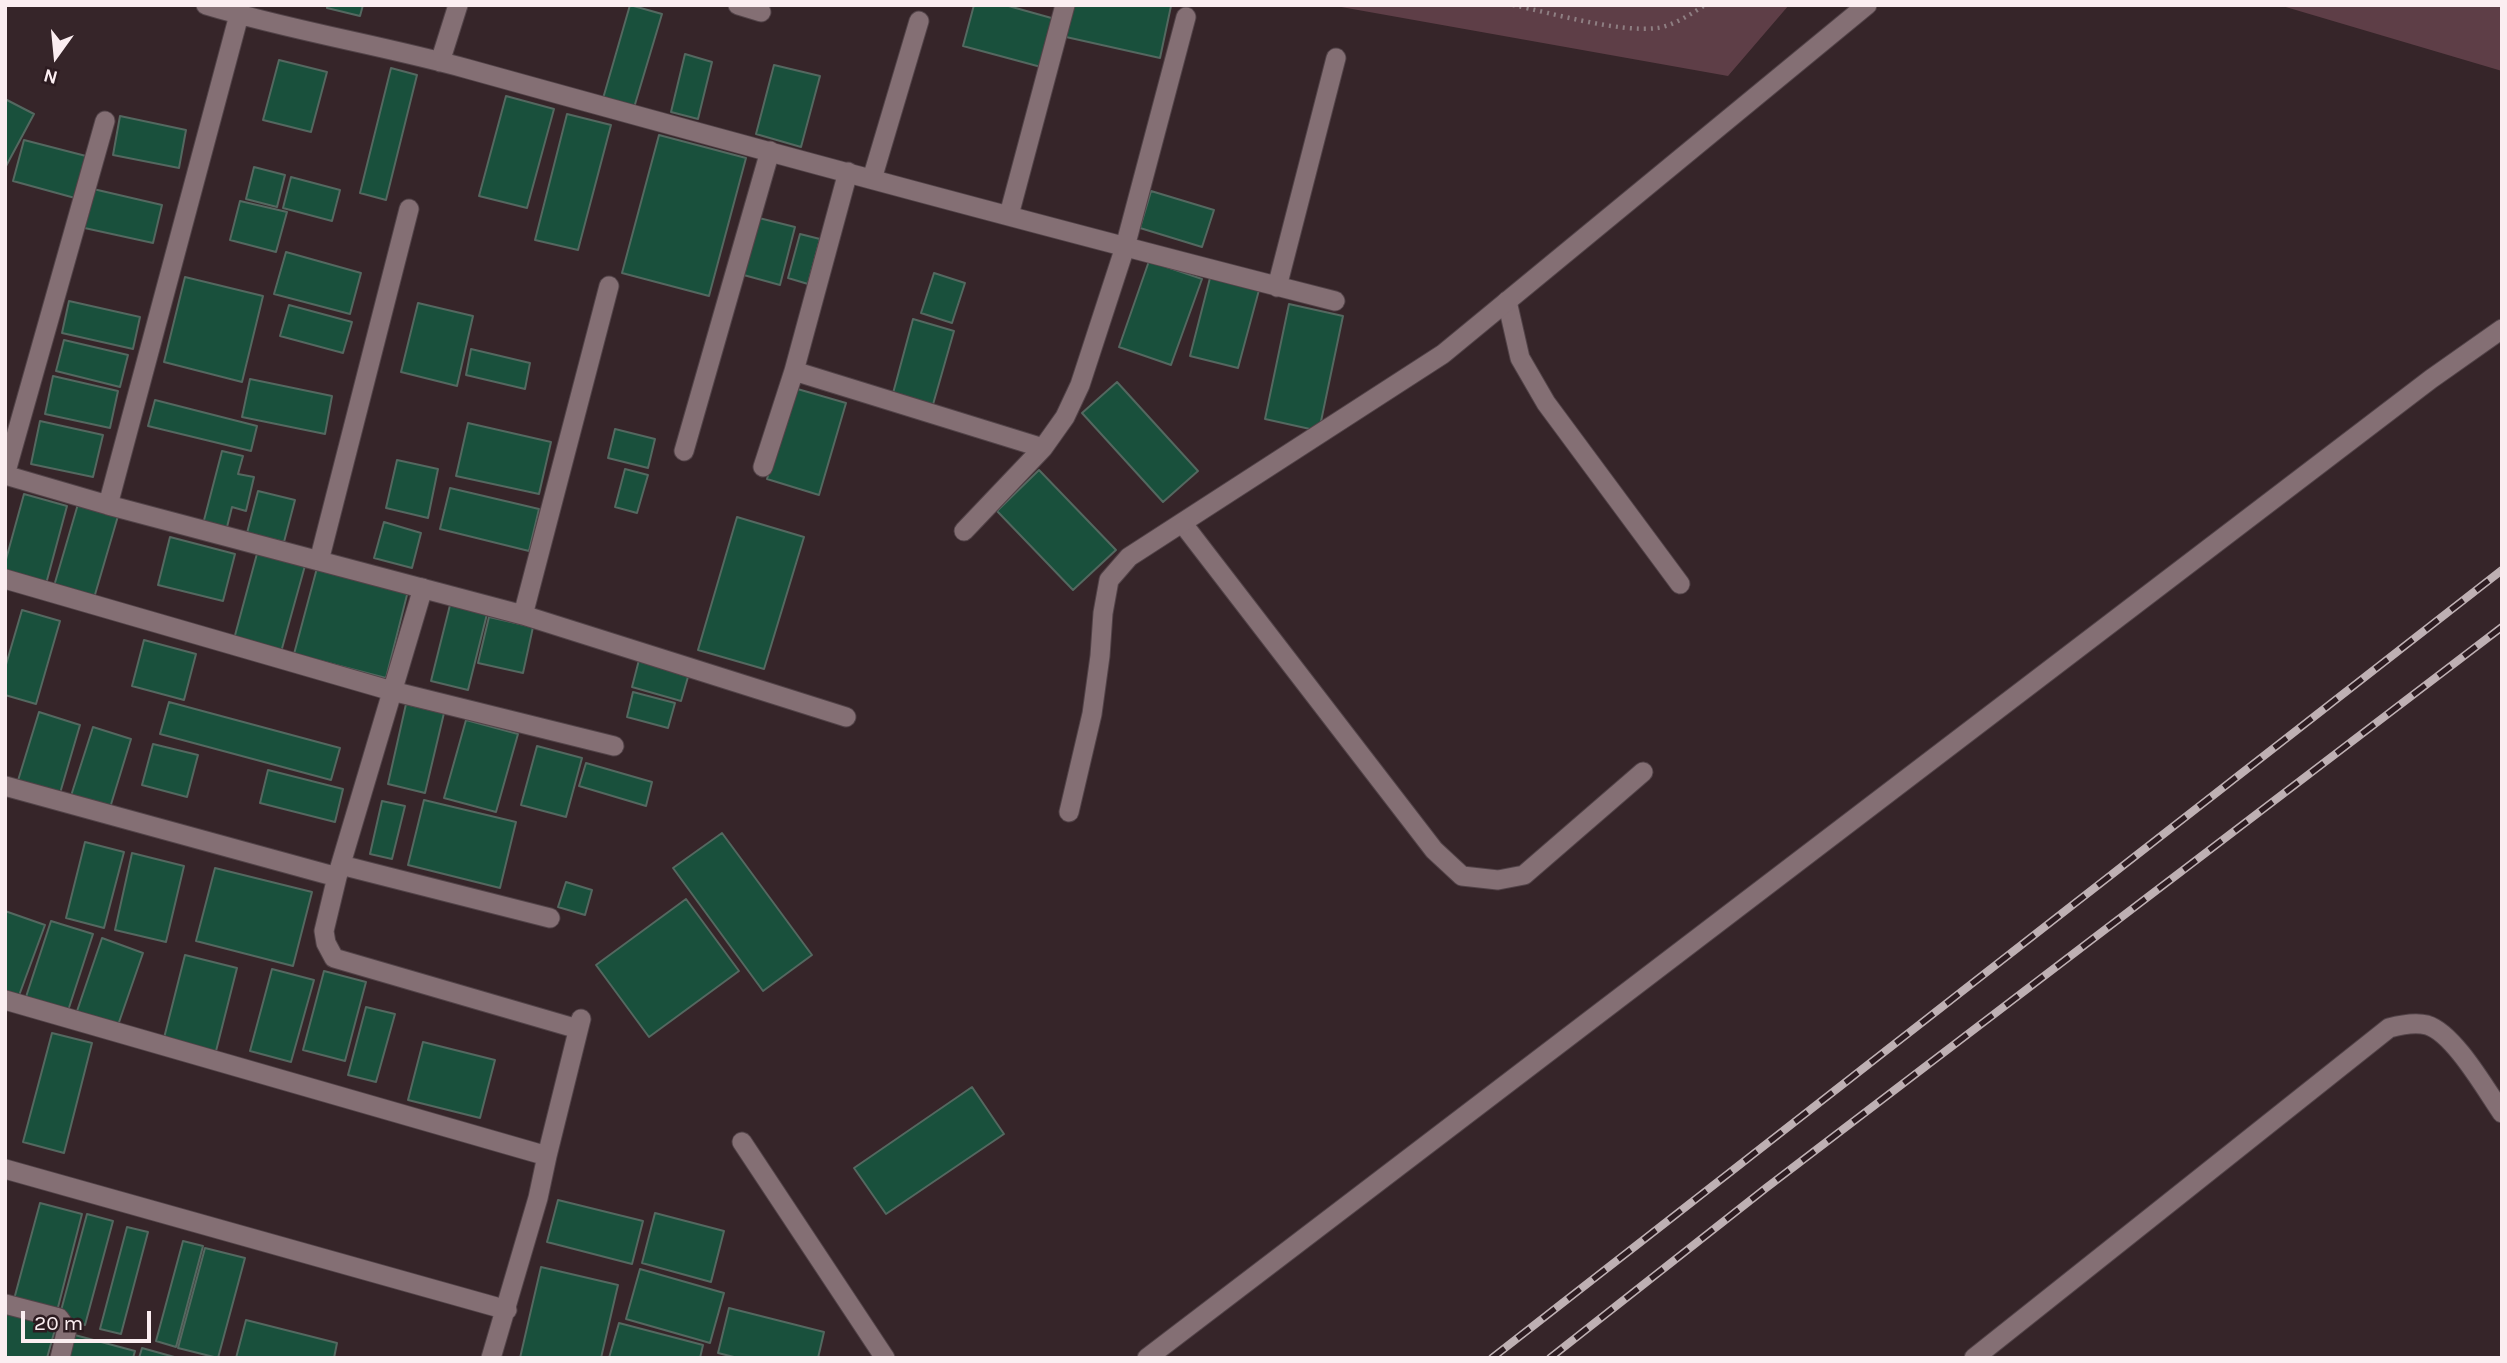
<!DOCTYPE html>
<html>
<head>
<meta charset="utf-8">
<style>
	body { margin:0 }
	#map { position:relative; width:2507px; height:1363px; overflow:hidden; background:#362529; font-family:Karla,sans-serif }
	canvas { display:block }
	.frame { position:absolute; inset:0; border:7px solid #fbeef1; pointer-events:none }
	.north { position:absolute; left:21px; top:21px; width:70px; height:70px; -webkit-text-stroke:5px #2c1b20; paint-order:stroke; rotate:195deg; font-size:19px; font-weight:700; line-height:28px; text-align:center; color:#fbeef1 }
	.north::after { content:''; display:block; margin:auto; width:24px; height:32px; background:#fbeef1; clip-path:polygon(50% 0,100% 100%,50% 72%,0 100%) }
	.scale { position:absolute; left:21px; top:1311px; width:130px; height:32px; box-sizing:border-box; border:4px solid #fbeef1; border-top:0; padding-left:9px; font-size:21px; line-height:24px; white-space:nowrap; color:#fbeef1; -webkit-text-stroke:5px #2c1b20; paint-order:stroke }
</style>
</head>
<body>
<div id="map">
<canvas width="2507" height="1363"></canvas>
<div class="frame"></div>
<div class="north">N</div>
<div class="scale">20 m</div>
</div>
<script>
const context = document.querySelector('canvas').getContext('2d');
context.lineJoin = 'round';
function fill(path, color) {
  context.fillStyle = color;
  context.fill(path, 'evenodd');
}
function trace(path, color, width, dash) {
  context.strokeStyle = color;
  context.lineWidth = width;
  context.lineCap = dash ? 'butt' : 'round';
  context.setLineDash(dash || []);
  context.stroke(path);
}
const green = new Path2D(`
	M1330 5H1789L1728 76Z
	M2279 5H2502V71Z`);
const building = new Path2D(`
	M327 5H363L360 16 327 8Z
	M630 5 662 14 633 111 602 102Z
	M974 5H1005L1055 19 1041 67 963 46Z
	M1073 5 1171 6 1160 58 1066 37Z
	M685 54 712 62 698 119 671 112Z
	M279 60 327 72 311 132 263 120Z
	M774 65 820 76 801 147 756 134Z
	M391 68 417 75 386 200 360 193Z
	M506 96 554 109 527 208 479 196Z
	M5 99 34 114 5 168Z
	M567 114 611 125 578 250 535 240Z
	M120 116 186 130 179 168 113 155Z
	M659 135 746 158 709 296 622 273Z
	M24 140 86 156 75 198 13 181Z
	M254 167 285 175 277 207 246 199Z
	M291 177 340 190 332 221 283 208Z
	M89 188 162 205 153 243 80 227Z
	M1151 191 1214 210 1202 247 1140 228Z
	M240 201 287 212 276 252 230 240Z
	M755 217 795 227 780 285 740 274Z
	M800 234 820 239 808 284 788 278Z
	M286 252 361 273 350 314 274 294Z
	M1149 261 1202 279 1171 365 1119 347Z
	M934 273 965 283 952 323 921 313Z
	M185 277 263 296 242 382 164 362Z
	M1210 278 1259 290 1238 368 1190 356Z
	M69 301 140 317 133 349 62 333Z
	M418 303 473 316 457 386 401 372Z
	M1289 304 1343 316 1319 431 1265 419Z
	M289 305 352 322 343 353 280 336Z
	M913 319 954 331 932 408 892 397Z
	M64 340 128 355 120 387 56 371Z
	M471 349 530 363 525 389 466 375Z
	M53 376 118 391 110 428 45 414Z
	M250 379 332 396 325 434 242 417Z
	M1117 382 1198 471 1163 502 1082 413Z
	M794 388 846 403 819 495 767 479Z
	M155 400 257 426 251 451 148 426Z
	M40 421 103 435 93 477 31 464Z
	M468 423 551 442 539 494 456 476Z
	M615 429 655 439 648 468 608 458Z
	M222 451 243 456 238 474 254 477 246 511 232 507 226 531 203 524Z
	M397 460 438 469 428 518 386 508Z
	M625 469 648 475 637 513 615 507Z
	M1039 470 1116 550 1073 590 997 511Z
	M450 488 539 509 529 551 440 529Z
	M258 491 295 500 284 542 247 533Z
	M24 494 67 506 46 584 5 574V563Z
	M78 504 118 516 94 598 54 586Z
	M737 517 804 537 764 669 698 650Z
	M384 522 421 533 412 568 374 558Z
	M170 537 235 554 223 601 158 585Z
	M258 550 306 562 281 652 234 639Z
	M317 568 408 591 386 678 294 654Z
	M450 605 487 614 468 690 431 681Z
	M22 610 60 621 36 704 5 695V668Z
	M489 617 533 627 523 673 478 663Z
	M144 640 196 654 184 700 132 686Z
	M640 656 690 670 681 701 632 687Z
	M633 692 675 703 668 728 627 717Z
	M169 702 340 748 331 780 160 734Z
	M406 704 444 713 425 793 388 784Z
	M39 712 80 725 58 800 16 787Z
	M466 720 518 734 496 812 444 798Z
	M93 727 131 739 109 811 70 799Z
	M153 744 198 755 187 797 142 785Z
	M537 746 582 758 566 817 521 805Z
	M586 763 652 782 646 806 579 786Z
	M268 770 343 789 335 822 260 803Z
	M424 800 516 822 500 888 408 865Z
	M382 801 405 806 392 859 370 854Z
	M722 833 812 955 763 991 673 868Z
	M85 842 124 852 104 928 66 918Z
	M132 853 184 866 166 942 115 930Z
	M215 868 312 892 293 966 196 941Z
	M566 882 592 890 585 915 558 907Z
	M686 899 739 971 649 1037 596 965Z
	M5 911 45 925 17 1001 5 997Z
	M51 921 93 934 66 1017 24 1003Z
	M102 938 143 953 117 1028 76 1014Z
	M185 955 237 968 215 1055 163 1042Z
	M272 969 314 980 291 1062 250 1051Z
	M324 971 366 982 345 1061 303 1050Z
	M366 1007 395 1014 376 1082 348 1075Z
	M52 1033 92 1043 64 1153 23 1142Z
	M423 1042 495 1060 480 1118 408 1100Z
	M972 1087 1004 1134 886 1214 854 1168Z
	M558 1200 643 1221 632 1264 547 1242Z
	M40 1203 82 1214 56 1315 13 1303Z
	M655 1213 724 1231 711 1282 642 1263Z
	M87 1214 113 1221 85 1325 59 1318Z
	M127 1227 148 1232 121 1334 100 1329Z
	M183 1241 203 1246 176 1347 156 1341Z
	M205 1248 245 1258 218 1358 178 1348Z
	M541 1267 618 1285 601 1358H520Z
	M640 1269 724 1293 710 1343 626 1319Z
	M729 1308 824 1332 818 1358H738L718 1353Z
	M5 1311 56 1326 47 1358H5Z
	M246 1320 337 1343 334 1358H236Z
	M619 1323 703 1345 700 1358H609Z
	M71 1334 135 1351 133 1358H65Z
	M142 1348 178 1358H139Z`);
const path = new Path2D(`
	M1513 5C1551 13 1620 33 1657 28 1673 26 1691 14 1705 5`);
const service = new Path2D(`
	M1507 301 1520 358 1546 403 1680 584
	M1183 524 1434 850 1462 876 1498 880 1524 875 1643 772
	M1974 1358 2389 1028C2400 1025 2415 1022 2427 1025 2454 1033 2486 1090 2502 1113`);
const minor = new Path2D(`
	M206 5C292 31 381 45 468 69 756 149 1045 227 1335 301
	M738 5 761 12
	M440 62 458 5
	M872 179 919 21
	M1009 215 1065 5
	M1277 287 1336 58
	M794 371 1043 448
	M684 451 770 151
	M763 467 794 371 848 172
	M5 475 108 505 523 615 846 717
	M5 475 105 121
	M108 505 239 15
	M964 531 1043 448 1065 417 1080 385 1125 247 1186 17
	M319 561 409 209
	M5 579 392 691 614 746
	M523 615 609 286
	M5 786 337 877 423 588
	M1069 812 1092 714 1100 656 1103 613 1109 580 1129 557 1443 354 1867 5
	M341 865 550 918
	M337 877 324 931 326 943 334 958 578 1029
	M5 1000 547 1156 538 1198 491 1358
	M742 1142 885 1358
	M547 1156 581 1019
	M5 1169 507 1310
	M5 1304 59 1318 67 1329 60 1358
	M1147 1358 2431 379 2502 329`);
const rail = new Path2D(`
	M1492 1358 2502 570
	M1550 1358 1766 1188 2502 627`);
fill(green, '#5e3e47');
fill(building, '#19503c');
trace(building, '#546860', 2);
trace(service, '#524348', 21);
trace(minor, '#524348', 21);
trace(path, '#8e7e82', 4.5, [2, 5]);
trace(service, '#846f74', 19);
trace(minor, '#846f74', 19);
trace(rail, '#beb0b3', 8);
trace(rail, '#2c1b20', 5, [16]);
</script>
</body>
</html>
